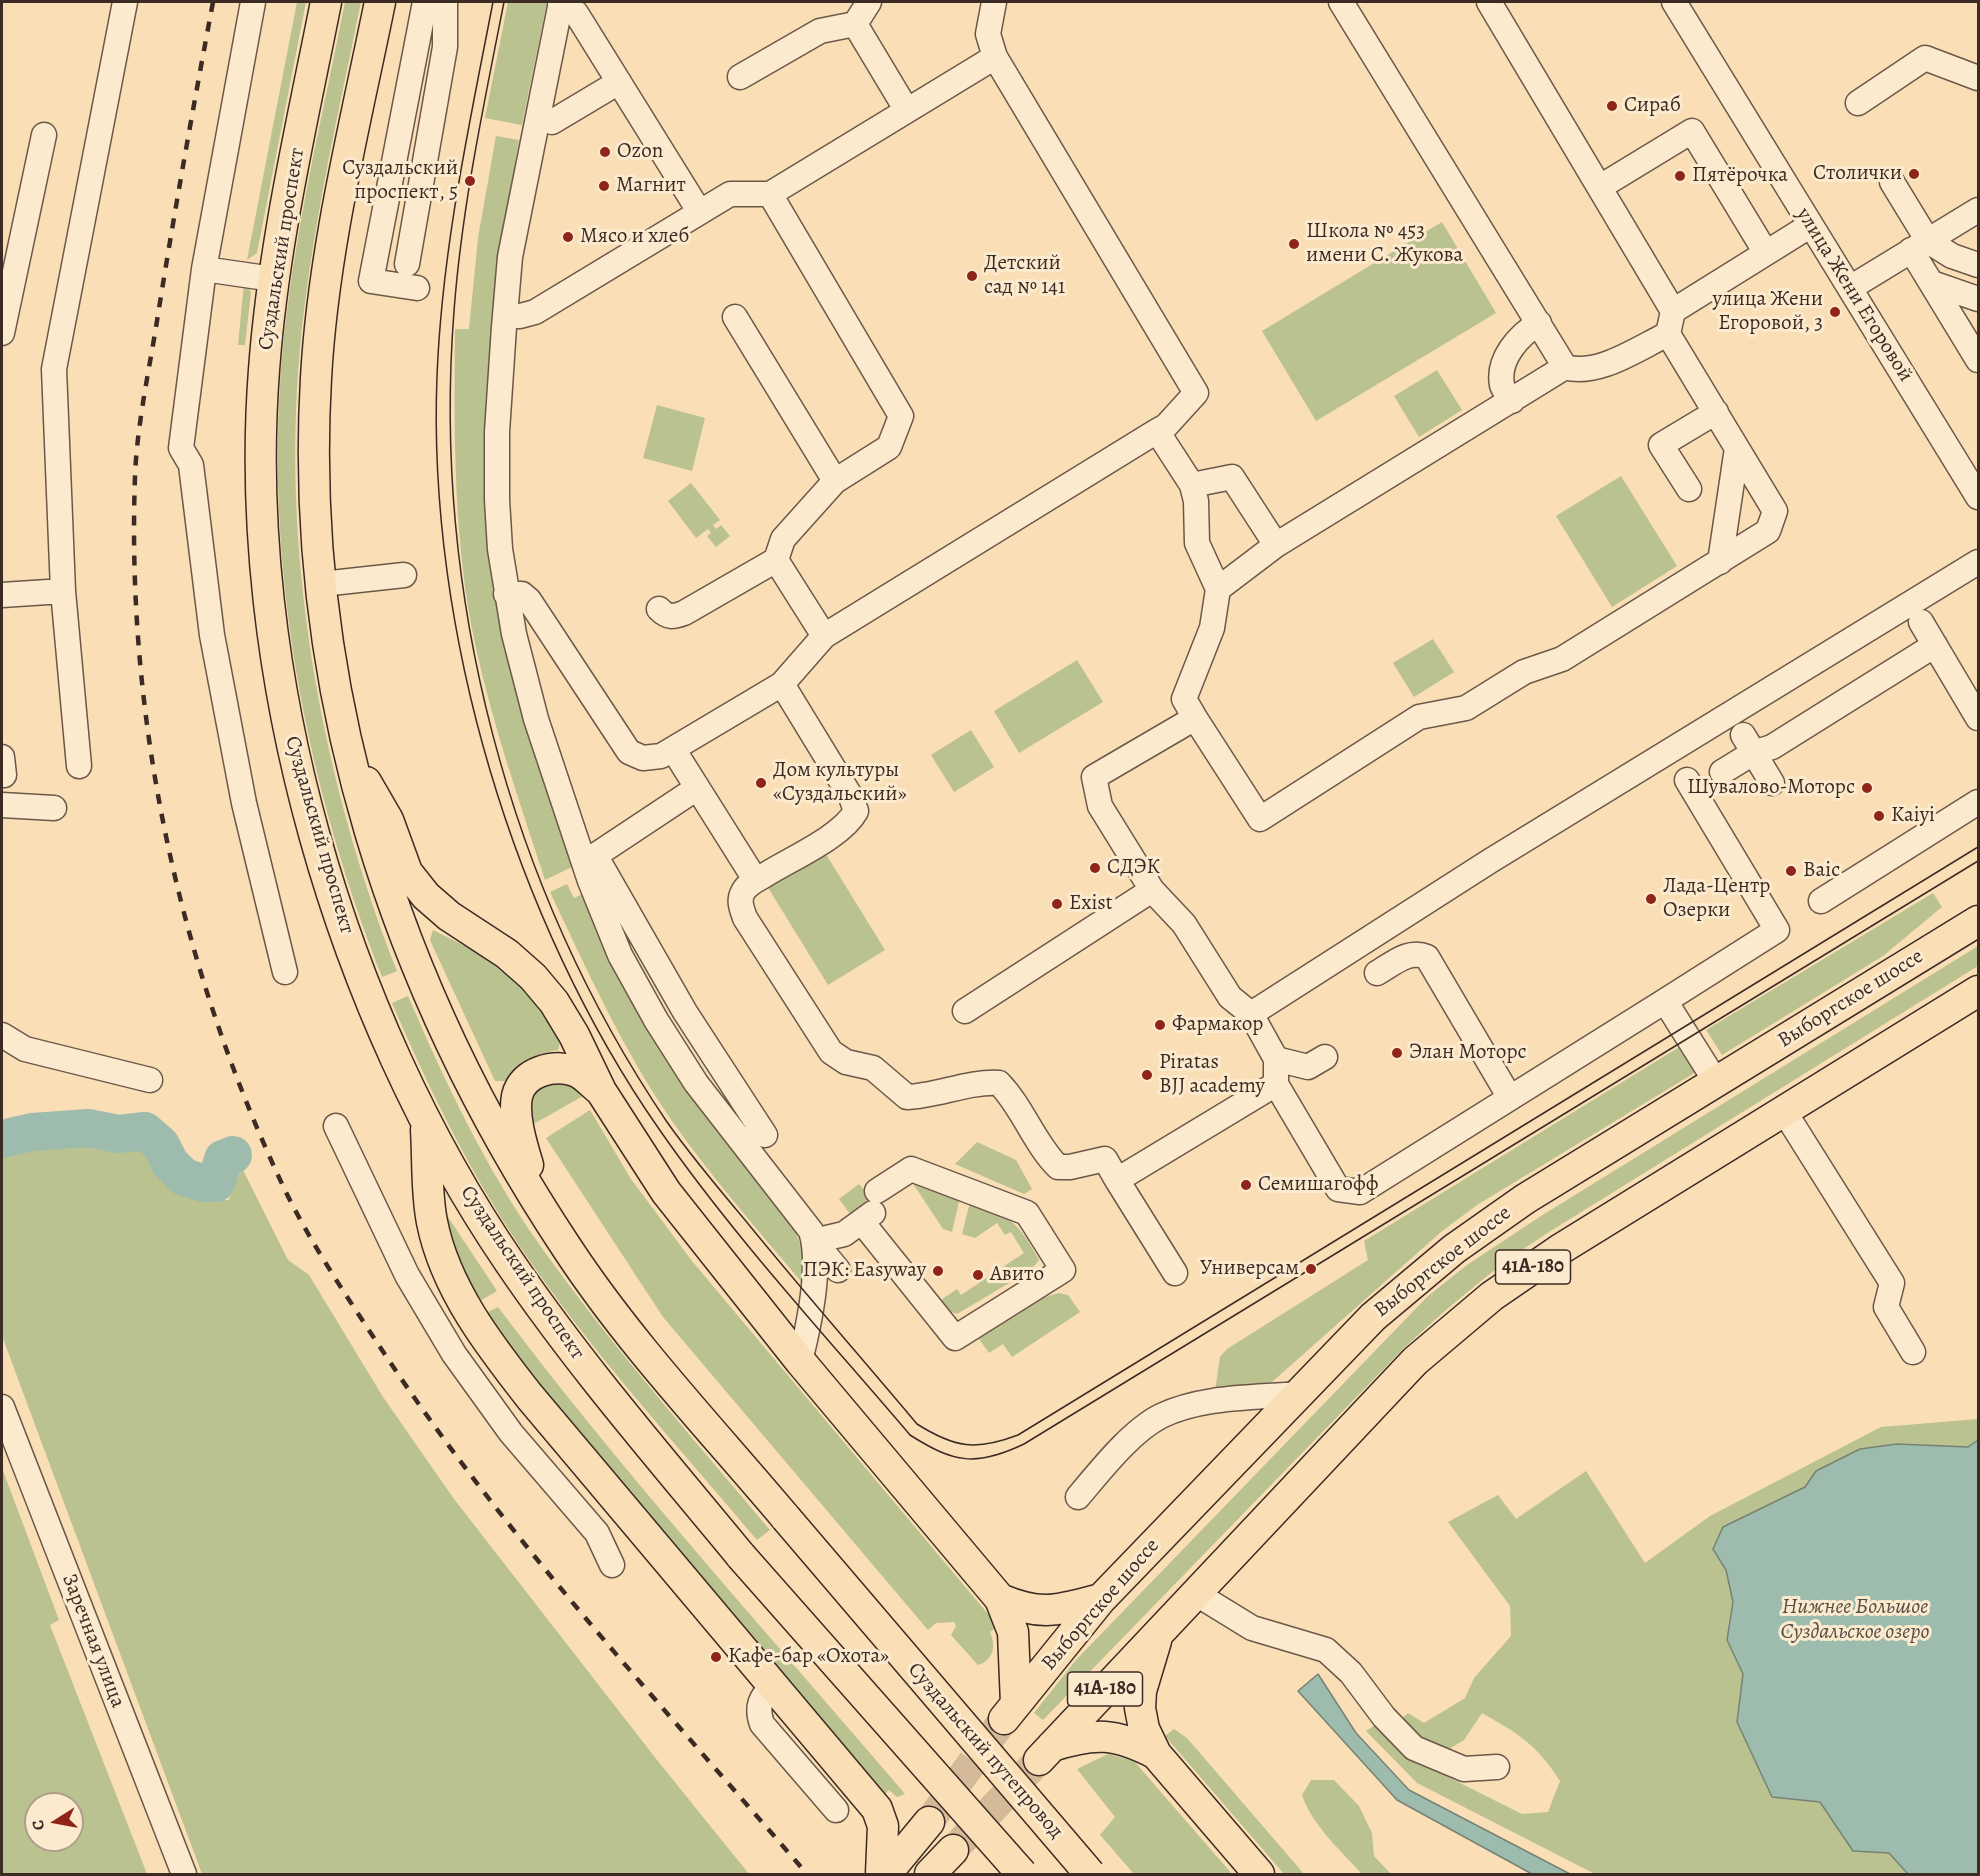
<!DOCTYPE html>
<html>
<head>
<meta charset="utf-8">
<style>
	body { margin:0 }
	#map { position:relative; width:1980px; height:1876px; overflow:hidden; background:#fadeb5; font-family:Alegreya,serif }
	canvas { display:block }
	.frame { position:absolute; inset:0; border:3px solid #3c2b25; pointer-events:none }
	.north { position:absolute; left:24px; top:1792px; width:60px; height:60px; box-sizing:border-box; background:#fceacf; border:2px solid #af9e8b; border-radius:50%; rotate:259deg; font-size:16px; font-weight:700; line-height:24px; text-align:center; color:#3c2b25 }
	.north::after { content:''; display:block; margin:auto; width:21px; height:27px; background:#8f2418; clip-path:polygon(50% 0,100% 100%,50% 72%,0 100%) }
</style>
</head>
<body>
<div id="map">
<canvas width="1980" height="1876"></canvas>
<div class="frame"></div>
<div class="north">С</div>
</div>
<script>
const context = document.querySelector('canvas').getContext('2d');
context.lineJoin = 'round';
function fill(path, color) {
  context.fillStyle = color;
  context.fill(path, 'evenodd');
}
function trace(path, color, width, dash) {
  context.strokeStyle = color;
  context.lineWidth = width;
  context.lineCap = dash ? 'butt' : 'round';
  context.setLineDash(dash || []);
  context.stroke(path);
}
function label(font, color, halo, rows, align = 'center') {
  context.font = font + ' Alegreya,serif';
  context.lineWidth = 6;
  context.setLineDash([]);
  context.textBaseline = 'middle';
  context.strokeStyle = halo;
  context.fillStyle = color;
  for (const [text, x, y, turn = 0] of rows) {
    context.save();
    context.translate(x, y);
    context.rotate((+turn || 0) * Math.PI / 180);
    context.textAlign = isNaN(turn) ? turn : align;
    if (halo) context.strokeText(text, 0, 0);
    context.fillText(text, 0, 0);
    context.restore();
  }
}
const green = new Path2D(`
	M297 2H306L257 253 247 260Z
	M345 2H361C336 125 307 248 298 373 284 572 324 786 397 971L382 977C300 768 258 535 287 311 300 207 325 104 345 2Z
	M508 2H547L522 125 485 118Z
	M496 136 519 140 499 256 491 330 486 432 488 553 503 638 526 722 572 867 545 880C520 803 493 726 476 648 453 543 454 435 455 329H469L478 238Z
	M1442 222 1496 313 1316 421 1262 331Z
	M244 283 251 292 245 345H238Z
	M1437 370 1462 410 1419 437 1394 396Z
	M657 405 705 418 692 471 643 458Z
	M1621 476 1677 566 1612 607 1556 516Z
	M691 483 720 520 713 525 716 529 721 525 730 536 716 547 707 536 711 533 708 529 696 538 668 501Z
	M1433 639 1454 672 1414 697 1393 663Z
	M1077 660 1103 702 1019 753 994 711Z
	M971 730 994 767 954 792 931 755Z
	M824 851 885 950 828 985 767 886Z
	M567 884 574 898 583 894C601 939 621 983 645 1026 687 1099 745 1165 796 1232L804 1256 803 1284C759 1231 712 1178 672 1121 623 1050 587 970 550 892Z
	M1933 893 1942 907 1883 956 1722 1055 1706 1030Z
	M433 930 485 956 527 988 553 1027 560 1042 558 1050C535 1054 520 1061 506 1081H495L430 940Z
	M1978 946V966L1549 1232C1496 1266 1449 1306 1403 1349L1043 1720 1034 1713 1076 1660 1428 1296 1467 1265 1541 1216Z
	M408 996C445 1082 485 1167 539 1244 610 1344 691 1436 770 1530L757 1540C678 1446 592 1353 523 1251 470 1173 429 1089 392 1003Z
	M1681 1046 1696 1072 1477 1205 1441 1232 1272 1382 1215 1391 1220 1357 1227 1349 1368 1260 1364 1241Z
	M554 1080 576 1087 583 1096 530 1126C529 1096 527 1094 554 1080Z
	M590 1110 631 1179 692 1261 998 1626 990 1632C996 1646 994 1660 978 1665L951 1635 956 1626 954 1622 936 1623 928 1630 663 1317 546 1138Z
	M85 1134 104 1141 152 1149C174 1175 190 1201 229 1200L235 1177 243 1170 288 1260 309 1275 383 1397 454 1499 657 1760 749 1874H202L2 1336V1148Z
	M977 1142 1016 1160 1032 1189 1024 1194 955 1164Z
	M912 1182 961 1193 952 1232 943 1229Z
	M859 1184 871 1198 850 1214 839 1199Z
	M970 1202C1011 1216 1018 1222 1039 1260L1031 1270 957 1314 949 1311 941 1300 957 1289 961 1295 1024 1253 1011 1232 1005 1235 997 1223 975 1238 962 1234Z
	M444 1211 497 1291 478 1302 451 1242Z
	M1059 1293 1068 1295 1080 1312 1012 1357 1003 1344 989 1353 979 1339 1045 1297Z
	M498 1307C625 1476 768 1633 905 1794L897 1797 889 1790 883 1796 732 1622 482 1315Z
	M1978 1419V1440L1968 1447 1897 1444 1860 1449 1817 1471 1806 1487 1776 1502 1713 1549 1726 1570 1733 1602 1727 1640 1743 1674 1737 1722 1820 1802 1853 1851 1889 1853 1908 1874H1595L1417 1783 1366 1731 1375 1725 1410 1757 1426 1766 1522 1814 1548 1812 1560 1781C1536 1744 1519 1734 1482 1713L1464 1740 1449 1749 1418 1737 1401 1719 1408 1713 1424 1723 1465 1698 1474 1678 1511 1636 1510 1606 1448 1522 1498 1495 1516 1519 1586 1471 1645 1563 1710 1516 1881 1427Z
	M2 1468 59 1620 50 1625 147 1874H2ZM36 1804H72V1840H36Z
	M1174 1729 1187 1738 1304 1874H1284L1165 1736Z
	M1108 1754 1134 1761 1232 1874H1134L1100 1835 1115 1817 1077 1769Z
	M1311 1780H1334L1359 1806 1372 1833 1374 1856 1391 1874H1362C1341 1851 1312 1825 1302 1795Z`);
const water = new Path2D(`
	M232 1152 235 1158 225 1165 224 1184 214 1187 203 1183 206 1179 213 1177 219 1154Z
	M1978 1440V1874H1908L1889 1853 1853 1851 1820 1802 1772 1797 1737 1722 1743 1674 1727 1640 1733 1602 1726 1570 1713 1549 1723 1527 1805 1487 1816 1471 1860 1449 1897 1444 1968 1447Z
	M1318 1674 1356 1733 1409 1790 1570 1874H1532L1397 1800 1298 1691Z`);
const river = new Path2D(`
	M2 1139 32 1132 88 1128 118 1134 145 1131 161 1145 170 1163 184 1177 203 1183H216L223 1159 233 1155`);
const majorTunnel = new Path2D(`
	M929 1822 1004 1719
	M953 1850 1039 1760`);
const minor = new Path2D(`
	M253 2 204 269 181 448 191 465 212 635 244 803 285 972
	M561 2 510 257 504 327 497 432V500L500 549 514 634 536 719 590 881 620 955 656 1020 696 1083 811 1231C822 1267 809 1325 800 1361
	M994 2 988 34 995 57
	M1341 2 1565 367
	M1489 2 1673 311
	M1674 2 1978 497
	M560 4 576 13 699 211
	M855 24 869 2
	M740 77 820 31 855 24 906 109
	M1858 103 1925 58 1978 78
	M552 122 619 82
	M1892 182 1928 241 1952 256 1978 265
	M1600 187 1692 131 1766 253
	M770 194 995 57 1196 393 1166 426 1157 431
	M1911 250 1978 360
	M407 264 445 47V2
	M204 269 273 279
	M1932 283 1978 299
	M417 288 371 281 425 2
	M1850 288 1978 210
	M505 315 520 316 535 312 730 194H770L901 416 889 447 835 481
	M735 317 835 481 783 539 776 560 824 636
	M2 333 44 135
	M1512 401C1509 396 1503 390 1502 385 1497 359 1519 335 1539 323
	M1192 485 1232 477 1276 545
	M1689 489 1661 445 1716 412
	M1720 562 1737 448
	M322 584 404 575
	M1218 589 1276 545 1565 367C1598 377 1638 348 1668 334
	M506 594H522L529 600 629 752 643 758 661 756 782 684 851 797 856 811C842 837 790 859 765 875 758 879 747 884 743 892 738 901 742 909 745 918L831 1052 846 1062 873 1068 907 1097C938 1096 968 1081 999 1083 1023 1108 1034 1143 1058 1167H1070L1105 1159 1117 1180
	M2 595 63 591
	M659 609C668 618 673 617 684 613L776 560
	M1921 622 1978 718
	M782 684 824 636 1157 431 1192 485 1196 501 1197 543 1218 589 1212 628 1184 699 1195 718
	M1743 735 1772 783
	M673 749 751 873
	M2 757 4 775
	M79 766 63 591 54 369 125 2
	M1722 772 1753 753 1772 747 1935 645
	M1687 780 1777 930 1665 1001 1716 1082
	M2 805 54 808
	M595 855 685 1012 765 1135
	M584 863 697 788
	M1821 901 1978 802
	M1377 973C1393 964 1408 949 1427 957L1510 1098
	M965 1011 1152 890
	M1251 1014 1490 861 1978 562
	M2 1035 25 1049 150 1080
	M1276 1059 1308 1067 1325 1057
	M1276 1084 1338 1189 1360 1192 1665 1001
	M1784 1111 1892 1283 1886 1307 1913 1352
	M336 1126 407 1275 454 1354 511 1433 597 1533 612 1565
	M862 1222 955 1338 1063 1270 1027 1213 911 1169 877 1191
	M814 1241 844 1234 873 1213
	M814 1241 838 1270
	M1175 1273 1117 1180 1276 1084V1059L1251 1014 1230 997 1184 924 1152 890 1100 806 1094 777 1195 718 1260 819 1419 717 1466 708 1524 672 1562 659 1768 531 1775 511 1668 334 1673 311 1811 225
	M2 1407 184 1874
	M1078 1497C1100 1471 1131 1431 1161 1416 1202 1396 1254 1398 1298 1394
	M1195 1593 1252 1628 1326 1650 1351 1673 1384 1717 1414 1748 1464 1769 1497 1767
	M774 1685C760 1697 756 1707 762 1724L836 1810`);
const major = new Path2D(`
	M326 2C302 123 273 246 264 370 241 671 340 1014 510 1263 580 1366 662 1460 741 1556
	M380 2C355 125 323 251 316 378 298 689 395 989 567 1248 630 1344 712 1430 786 1518
	M366 782 388 820 407 872 426 896 449 916 507 954 533 977 554 1002 574 1035 601 1091 666 1192 800 1361 1000 1599 1013 1632 1016 1704
	M426 1130C428 1160 426 1192 432 1222 445 1288 489 1345 530 1397L877 1809 883 1826 881 1874
	M528 1165C522 1145 513 1117 517 1096 523 1071 554 1064 575 1071 584 1074 593 1085 601 1091
	M1000 1599C1043 1617 1058 1610 1101 1599
	M1156 1641 1141 1691 1140 1708 1144 1729 1156 1754 1259 1874
	M1004 1719 1101 1599 1373 1317 1454 1249 1525 1199 1978 921
	M1052 1746C1095 1732 1116 1733 1156 1754
	M1039 1760 1415 1361 1492 1296 1559 1250 1978 991
	M886 1874 929 1822
	M930 1874 953 1850`);
const tram = new Path2D(`
	M493 2C469 126 442 249 437 376 427 630 514 921 659 1129 734 1237 825 1335 910 1435 954 1463 976 1467 1024 1444L1978 861
	M504 2C484 104 462 206 454 311 432 593 508 887 667 1122 691 1156 718 1188 745 1220 801 1289 860 1356 917 1424 955 1448 976 1451 1018 1435L1978 847`);
const rail = new Path2D(`
	M213 2C193 108 174 214 157 321 149 371 137 425 135 476 126 719 179 965 283 1186 308 1239 347 1297 380 1347 504 1536 660 1703 807 1874`);
const majorBridge = new Path2D(`
	M786 1518 1090 1874
	M741 1556 1022 1874`);
const markers = [
	[1612,106,6,"#8f2418"],
	[605,152,6,"#8f2418"],
	[1914,174,6,"#8f2418"],
	[1680,176,6,"#8f2418"],
	[470,181,6,"#8f2418"],
	[604,186,6,"#8f2418"],
	[568,237,6,"#8f2418"],
	[1294,244,6,"#8f2418"],
	[972,276,6,"#8f2418"],
	[1835,312,6,"#8f2418"],
	[761,783,6,"#8f2418"],
	[1867,788,6,"#8f2418"],
	[1879,816,6,"#8f2418"],
	[1095,868,6,"#8f2418"],
	[1791,871,6,"#8f2418"],
	[1651,899,6,"#8f2418"],
	[1057,904,6,"#8f2418"],
	[1160,1025,6,"#8f2418"],
	[1397,1053,6,"#8f2418"],
	[1147,1075,6,"#8f2418"],
	[1246,1185,6,"#8f2418"],
	[1311,1269,6,"#8f2418"],
	[938,1271,6,"#8f2418"],
	[978,1275,6,"#8f2418"],
	[716,1657,6,"#8f2418"]
];
const shields = [
	[1533,1267,75],
	[1105,1689,75]
];
const shieldNames = [
	["41А-180",1533,1267],
	["41А-180",1105,1689]
];
const poiNames = [
	["Сираб",1624,106],
	["Ozon",617,152],
	["Суздальский",458,169,"right"],
	["проспект, 5",458,193,"right"],
	["Столички",1902,174,"right"],
	["Пятёрочка",1692,176],
	["Магнит",616,186],
	["Школа № 453",1306,232],
	["имени С. Жукова",1306,256],
	["Мясо и хлеб",580,237],
	["Детский",984,264],
	["сад № 141",984,288],
	["улица Жени",1823,300,"right"],
	["Егоровой, 3",1823,324,"right"],
	["Дом культуры",773,771],
	["«Суздальский»",773,795],
	["Шувалово-Моторс",1855,788,"right"],
	["Kaiyi",1891,816],
	["СДЭК",1107,868],
	["Baic",1803,871],
	["Лада-Центр",1663,887],
	["Озерки",1663,911],
	["Exist",1069,904],
	["Фармакор",1172,1025],
	["Элан Моторс",1409,1053],
	["Piratas",1159,1063],
	["BJJ academy",1159,1087],
	["Семишагофф",1258,1185],
	["Универсам",1299,1269,"right"],
	["ПЭК: Easyway",926,1271,"right"],
	["Авито",990,1275],
	["Кафе-бар «Охота»",728,1657]
];
const streetNames = [
	["Суздальский проспект",282,249,-81],
	["улица Жени Егоровой",1854,295,58],
	["Суздальский проспект",319,835,74],
	["Выборгское шоссе",1851,999,-32],
	["Выборгское шоссе",1443,1262,-38],
	["Суздальский проспект",522,1273,56],
	["Выборгское шоссе",1101,1605,-49],
	["Заречная улица",93,1641,69],
	["Суздальский путепровод",985,1751,49]
];
const waterNames = [
	["Нижнее Большое",1855,1608],
	["Суздальское озеро",1855,1633]
];
fill(green, '#bac290');
fill(water, '#9ebcad');
trace(water, '#778277', 1.5);
trace(river, '#9ebcad', 38);
trace(majorTunnel, '#d4ba98', 30, [30, 15]);
trace(minor, '#6c5849', 27);
trace(major, '#3c2b25', 33);
trace(minor, '#fceacf', 24);
trace(major, '#fadeb5', 30);
trace(tram, '#3c2b25', 1.5);
trace(rail, '#3c2b25', 4.5, [10, 10]);
trace(majorBridge, '#3c2b25', 33, []);
trace(majorBridge, '#fadeb5', 30);
for (const [x, y, r, color] of markers) {
  const dot = new Path2D();
  dot.arc(x, y, r, 0, 2 * Math.PI);
  context.fillStyle = color;
  context.fill(dot);
  trace(dot, '#fceacf', 2);
}
for (const [x, y, w] of shields) {
  const box = new Path2D();
  box.roundRect(x - w / 2, y - 17, w, 34, 4.5);
  context.fillStyle = '#fceacf';
  context.fill(box);
  trace(box, '#3c2b25', 1.5);
}
label('bold 20px', '#3c2b25', null, shieldNames);
label('21px', '#3c2b25', '#fceacf', poiNames, 'left');
label('21px', '#3c2b25', '#fceacf', streetNames);
label('italic 22px', '#544f47', '#fceacf', waterNames);
</script>
</body>
</html>
